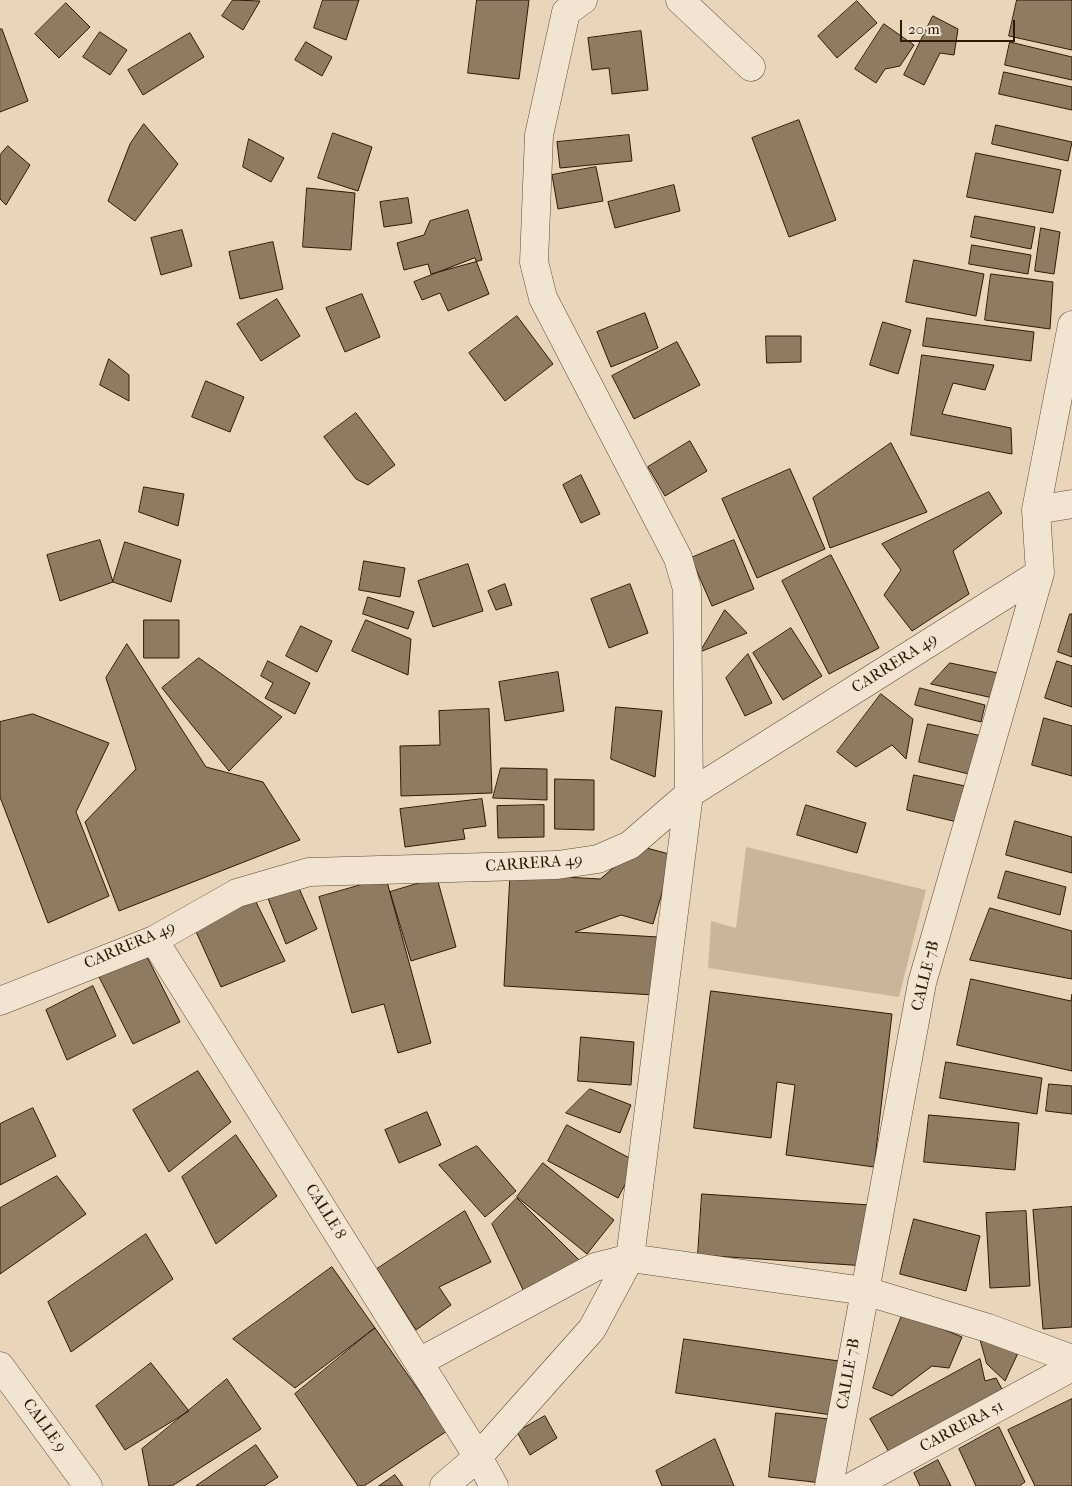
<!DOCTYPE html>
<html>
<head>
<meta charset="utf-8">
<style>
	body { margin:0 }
	#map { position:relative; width:1072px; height:1486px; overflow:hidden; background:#e9d5ba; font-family:"IM FELL French Canon",serif }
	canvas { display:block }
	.scale { position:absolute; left:900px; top:20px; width:115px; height:22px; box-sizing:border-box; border:2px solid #2e1a03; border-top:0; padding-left:6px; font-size:15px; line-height:18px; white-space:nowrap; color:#2e1a03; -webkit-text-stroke:4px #f1e4d2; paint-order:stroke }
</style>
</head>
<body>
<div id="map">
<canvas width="1072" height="1486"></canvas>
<div class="scale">20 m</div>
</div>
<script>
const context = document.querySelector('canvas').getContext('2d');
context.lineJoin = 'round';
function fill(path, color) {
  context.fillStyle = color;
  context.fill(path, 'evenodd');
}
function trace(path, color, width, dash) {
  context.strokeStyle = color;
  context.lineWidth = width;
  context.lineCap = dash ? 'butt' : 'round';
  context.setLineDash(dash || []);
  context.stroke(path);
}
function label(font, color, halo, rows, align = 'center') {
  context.font = font + ' "IM FELL French Canon",serif';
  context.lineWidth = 4.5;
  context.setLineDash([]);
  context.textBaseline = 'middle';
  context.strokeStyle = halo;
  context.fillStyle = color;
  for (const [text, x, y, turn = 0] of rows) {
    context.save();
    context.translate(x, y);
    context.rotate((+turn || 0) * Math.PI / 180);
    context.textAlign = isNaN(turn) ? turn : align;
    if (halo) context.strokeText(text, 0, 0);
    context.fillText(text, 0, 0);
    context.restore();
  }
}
const green = new Path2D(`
	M746 847 926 890 899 997 708 968 711 921 736 928Z`);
const building = new Path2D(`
	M233 0 260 1 243 30 222 16Z
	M323 0H359L346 40 314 28Z
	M477 0H529L519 79 468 73Z
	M1017 0H1072V50L1009 36Z
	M857 1 877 23 837 58 818 36Z
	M66 3 90 27 59 58 35 34Z
	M933 16 958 29 954 55 940 53 924 85 904 75Z
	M884 24 914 45 900 66 885 69 876 83 855 69Z
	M0 29H2L28 101 0 112Z
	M641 31 648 90 612 94 609 68 592 70 588 38Z
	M100 32 127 50 110 75 83 57Z
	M190 33 204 57 143 95 128 70Z
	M306 42 332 57 322 76 295 60Z
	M1010 42 1072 57V80L1005 65Z
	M1004 72 1072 87V110L999 94Z
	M799 120 836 220 789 237 752 138Z
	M144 124 178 164 135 221 108 201 130 144Z
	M996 125 1072 142 1068 161 992 144Z
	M333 133 372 147 358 191 318 178Z
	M629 135 632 161 560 168 557 142Z
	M249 139 284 158 271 182 243 167Z
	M8 146 30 165 6 205 0 199V155Z
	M976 153 1061 170 1053 213 967 197Z
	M596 167 603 201 558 209 552 175Z
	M674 185 680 211 615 228 608 202Z
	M307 188 355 193 351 250 303 247Z
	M408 198 412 223 384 227 380 202Z
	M468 210 482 260 431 274 428 264 404 270 397 243 424 235 430 221Z
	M975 216 1035 227 1031 249 971 237Z
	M1041 228 1060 232 1054 274 1035 271Z
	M182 230 192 266 161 275 151 238Z
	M273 242 283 289 240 299 229 252Z
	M972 245 1031 255 1028 274 969 264Z
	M475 258 489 294 448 311 440 293 422 300 414 282Z
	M914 260 984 274 976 316 906 302Z
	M991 274 1053 282 1050 329 985 320Z
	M362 294 380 337 345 352 326 308Z
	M277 299 300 336 261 361 237 324Z
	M645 313 658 348 611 367 597 332Z
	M517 316 553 364 505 401 469 353Z
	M927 318 1034 332 1031 361 923 346Z
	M883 322 911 330 898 374 870 365Z
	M766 336H801V362L767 363Z
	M677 342 700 385 634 419 612 376Z
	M922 355 994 365 985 390 953 383 942 414 1011 428 1012 454 911 435Z
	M109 359 129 375V401L100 385Z
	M206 381 244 397 230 432 192 417Z
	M356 413 395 465 368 485 356 479 324 437Z
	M690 441 707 471 665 496 648 467Z
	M891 443 927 512 830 548 813 498Z
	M790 469 825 549 757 578 722 499Z
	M581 475 600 514 581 523 563 485Z
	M144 487 184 494 178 526 139 512Z
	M989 492 1002 513 953 551 969 594 912 631 884 595 901 570 882 544Z
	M100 540 113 582 60 601 47 555Z
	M734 540 754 589 712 606 691 558Z
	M125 542 181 560 171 602 113 582Z
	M831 555 879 648 829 674 782 581Z
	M364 561 405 568 400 597 359 590Z
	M468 564 483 611 433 627 418 581Z
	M505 584 512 605 496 610 488 591Z
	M630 584 648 633 609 648 591 599Z
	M368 597 414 612 408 629 363 614Z
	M725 610 747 633 700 652Z
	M1070 614H1072V657L1058 652Z
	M144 620H179V658H144Z
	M366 620 411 639 408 675 352 651Z
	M301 626 332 641 317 672 286 656Z
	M791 628 822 676 783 700 753 653Z
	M127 644 206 767 263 782 300 840 119 911 85 822 136 769 106 678Z
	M748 654 772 703 745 716 726 678Z
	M199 658 282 717 229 771 162 688Z
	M268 661 310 683 295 714 265 698 273 683 261 676Z
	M1057 661 1072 666V707L1045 698Z
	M950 663 998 673 993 698 931 684Z
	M558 672 564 711 505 721 499 682Z
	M920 688 985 705 981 722 915 705Z
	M881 694 913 719 906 759 892 745 856 767 837 752Z
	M616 707 662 711 655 777 611 759Z
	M489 709 492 793 401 796 400 746 440 745 439 711Z
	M33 714 109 743 76 812 109 896 48 923 0 797V722Z
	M1044 718 1072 726V776L1032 765Z
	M928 724 982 736 973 775 919 762Z
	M501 768 547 769V800L493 798Z
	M914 775 965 786 957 822 907 810Z
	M555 779 594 780V830L555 829Z
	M482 799 486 826 463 829 465 839 405 847 400 809Z
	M544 805V837L498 838 497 806Z
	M806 805 866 823 857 853 797 835Z
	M1015 821 1072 837V873L1006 855Z
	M639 846 673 855 653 924 621 915 575 932 658 937 654 995 504 986 510 874 600 879Z
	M1006 871 1066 887 1060 915 998 898Z
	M386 878 431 1043 398 1053 384 1004 352 1013 319 897Z
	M437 878 456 947 411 961 390 892Z
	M298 886 317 929 286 944 267 896Z
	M255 900 285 961 221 987 194 927Z
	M990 908 1072 931V979L970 960Z
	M141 945 180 1022 133 1044 93 965Z
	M971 979 1071 1001 1072 994V1071L957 1045Z
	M93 986 116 1036 67 1060 46 1010Z
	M711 991 892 1014 874 1167 786 1155 795 1085 777 1082 771 1138 694 1128Z
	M581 1037 634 1042 631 1085 578 1081Z
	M946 1062 1042 1078 1037 1114 940 1098Z
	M198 1071 231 1122 169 1172 133 1110Z
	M1049 1084 1072 1086V1114L1046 1111Z
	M590 1089 631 1105 620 1133 566 1113Z
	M33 1108 56 1156 0 1185V1124Z
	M427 1112 441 1145 399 1163 385 1130Z
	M929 1115 1019 1123 1015 1170 924 1162Z
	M567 1125 637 1162 618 1198 548 1161Z
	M236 1135 277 1196 216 1244 182 1177Z
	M477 1146 516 1191 485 1217 439 1165Z
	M543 1163 614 1220 587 1254 517 1197Z
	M57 1176 86 1214 0 1274V1208Z
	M702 1194 870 1205 867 1266 698 1255Z
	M517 1198 586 1267 526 1296 492 1224Z
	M1072 1207V1327L1043 1329 1033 1210Z
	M465 1211 491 1262 439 1287 451 1305 416 1330 377 1269Z
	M1026 1211 1030 1286 990 1288 986 1213Z
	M914 1219 980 1236 966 1291 900 1274Z
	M146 1234 173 1279 71 1352 48 1302Z
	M332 1267 375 1328 295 1388 233 1339Z
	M903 1313 962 1337 949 1368 932 1366 892 1396 873 1388Z
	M375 1328 447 1431 364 1486H358L295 1394Z
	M979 1335 1018 1353 1005 1381 987 1364Z
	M684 1339 839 1361 832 1415 676 1393Z
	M980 1359 985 1381 996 1378 1003 1391 890 1454 870 1419Z
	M151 1363 189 1411 125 1450 96 1406Z
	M227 1379 261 1429 172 1486H149L142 1449Z
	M1072 1399V1486H1035L1008 1430Z
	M776 1413 829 1419 822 1483 769 1477Z
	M545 1416 557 1438 530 1455 517 1432Z
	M999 1427 1025 1482 1019 1486H976L959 1449Z
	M715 1439 734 1486H662L656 1471Z
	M256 1445 278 1477 264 1486H196Z
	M938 1460 951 1486H920L914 1473Z
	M395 1475 403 1486H379Z`);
const minor = new Path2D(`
	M680 0 751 67
	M1036 510 1072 504
	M154 940 478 1457 494 1486
	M0 1001 154 940 237 893 309 872 557 865 598 859 630 845 689 794 1040 573
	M419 1362 595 1267 630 1258 865 1291 988 1328 1072 1359
	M444 1486 478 1457 592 1329 630 1258 689 794 687 589 678 558 543 298 534 262 539 135 566 12 583 0
	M829 1486 922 983 1040 573 1036 510 1072 325
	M853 1486 1072 1367`);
const tertiary = new Path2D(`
	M0 1366 88 1486`);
const streetNames = [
	["CARRERA 49",895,664,-32],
	["CARRERA 49",534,864,-4],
	["CARRERA 49",130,946,-23],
	["CALLE 7B",926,976,-76],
	["CALLE 8",325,1212,58],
	["CALLE 7B",849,1374,-80],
	["CALLE 9",44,1426,54],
	["CARRERA 51",962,1427,-28]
];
fill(green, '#c9b59b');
fill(building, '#8f7b62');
trace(building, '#2e1a03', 1);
trace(minor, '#5d4931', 29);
trace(tertiary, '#5d4931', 29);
trace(minor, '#f1e4d2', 28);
trace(tertiary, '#f1e4d2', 28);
label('16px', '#2e1a03', '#f1e4d2', streetNames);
</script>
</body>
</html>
